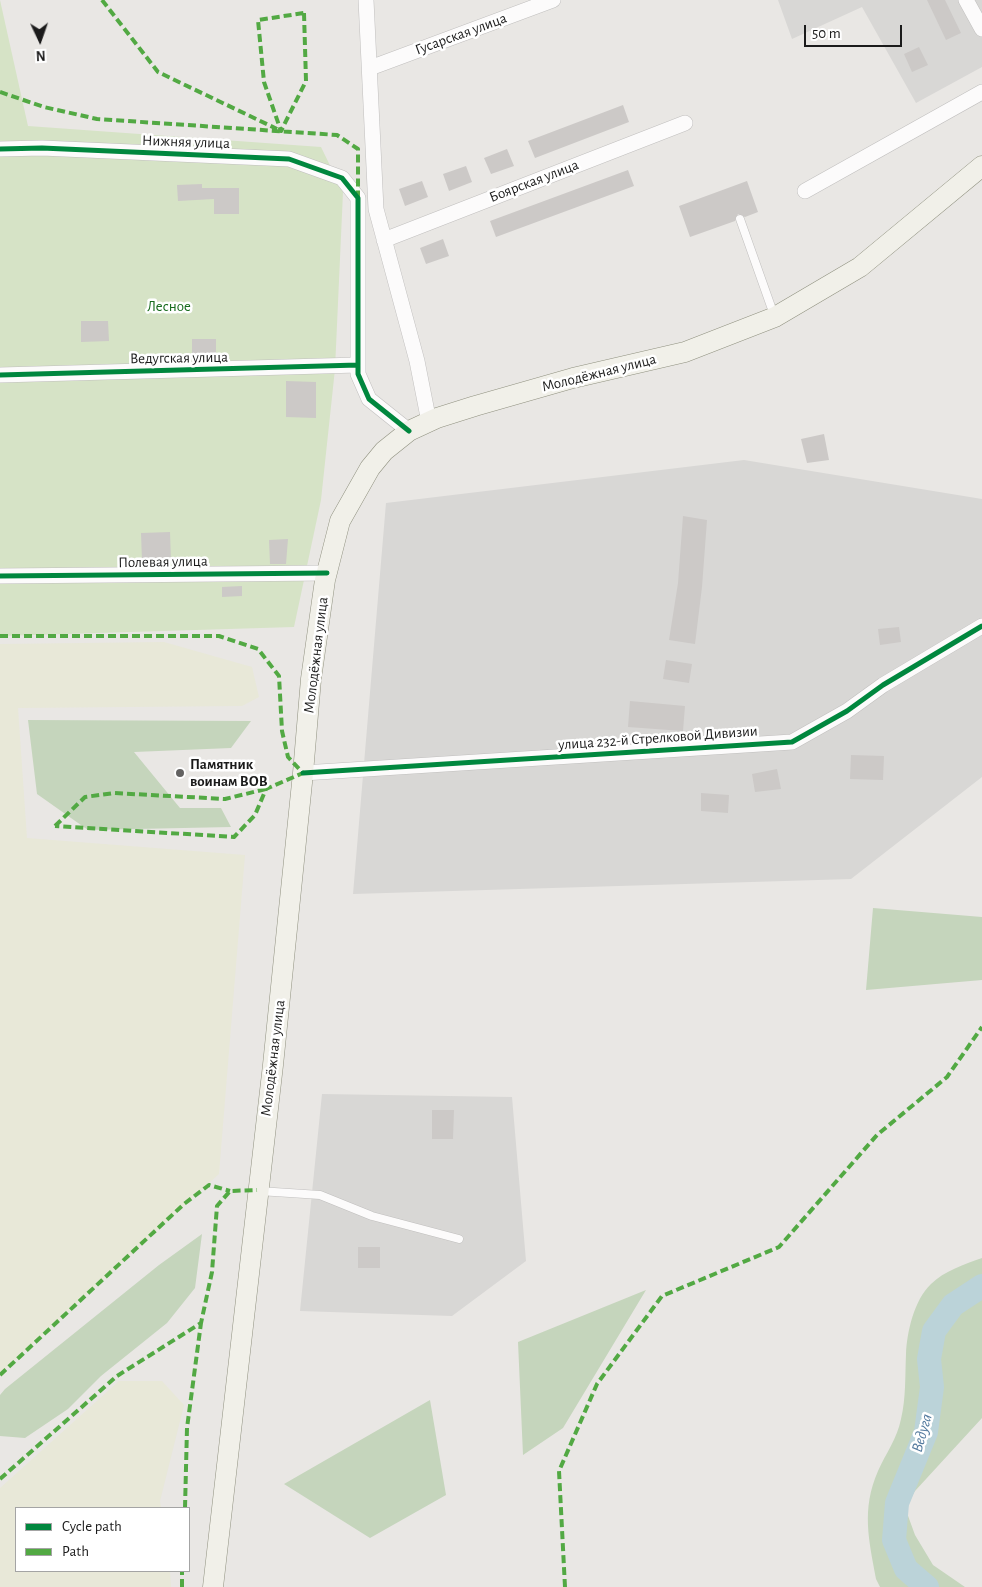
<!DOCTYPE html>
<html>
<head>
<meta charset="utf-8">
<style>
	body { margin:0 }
	#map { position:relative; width:982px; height:1587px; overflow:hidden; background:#e9e7e4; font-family:"Alegreya Sans",sans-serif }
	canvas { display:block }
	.legend { position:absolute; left:15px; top:1507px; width:175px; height:65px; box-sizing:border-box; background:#fff; border:1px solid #a4a4a4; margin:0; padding:6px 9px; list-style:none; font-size:15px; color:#1b1b1b }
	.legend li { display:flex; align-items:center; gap:10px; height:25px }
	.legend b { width:25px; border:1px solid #a4a4a4 }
	.north { position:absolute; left:15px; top:15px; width:50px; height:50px; -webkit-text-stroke:4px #fff; paint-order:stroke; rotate:177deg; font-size:14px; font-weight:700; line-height:20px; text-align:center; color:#1b1b1b }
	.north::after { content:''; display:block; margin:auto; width:18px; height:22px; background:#1b1b1b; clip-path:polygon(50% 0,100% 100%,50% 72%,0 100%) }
	.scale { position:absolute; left:804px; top:25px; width:98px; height:22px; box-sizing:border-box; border:2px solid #1b1b1b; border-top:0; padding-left:6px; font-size:15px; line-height:18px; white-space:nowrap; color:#1b1b1b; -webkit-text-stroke:4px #fff; paint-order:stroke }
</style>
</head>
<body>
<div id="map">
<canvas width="982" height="1587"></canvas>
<ul class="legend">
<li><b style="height:6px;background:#00873e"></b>Cycle path</li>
<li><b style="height:6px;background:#52a943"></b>Path</li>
</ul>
<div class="north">N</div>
<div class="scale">50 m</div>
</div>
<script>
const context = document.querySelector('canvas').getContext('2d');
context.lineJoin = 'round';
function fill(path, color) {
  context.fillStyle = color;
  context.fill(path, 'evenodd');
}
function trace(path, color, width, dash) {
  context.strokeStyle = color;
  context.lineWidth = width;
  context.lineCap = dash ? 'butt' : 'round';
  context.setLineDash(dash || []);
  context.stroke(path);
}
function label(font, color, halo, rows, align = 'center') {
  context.font = font + ' "Alegreya Sans",sans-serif';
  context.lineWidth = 5;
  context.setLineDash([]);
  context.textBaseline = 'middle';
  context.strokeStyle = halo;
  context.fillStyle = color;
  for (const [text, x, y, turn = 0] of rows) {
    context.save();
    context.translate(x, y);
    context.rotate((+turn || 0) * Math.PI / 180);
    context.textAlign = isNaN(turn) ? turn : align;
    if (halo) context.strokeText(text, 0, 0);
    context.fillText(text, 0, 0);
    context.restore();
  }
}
const residential = new Path2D(`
	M778 0H982V67L916 103 862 7 792 39Z
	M744 460 982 499V777L851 879 353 894 386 503Z
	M322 1094 512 1097 526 1261 452 1316 300 1311Z`);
const farmland = new Path2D(`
	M164 642 252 667 259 697 242 706 18 708 27 838 245 855 219 1174 0 1374V644Z
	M119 1381H162L184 1405 160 1501 161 1508H16V1571H170L171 1587H0V1488Z`);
const grass = new Path2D(`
	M0 0 28 126 321 147 343 192 335 369 321 500 294 627 0 636Z`);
const forest = new Path2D(`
	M28 720 251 721 231 748 134 752 180 808H221L231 827 88 830 37 794Z
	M873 908 982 917V980L866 990Z
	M202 1234 195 1288 167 1323 101 1376 68 1409 25 1438 0 1436V1395L5 1389 159 1265Z
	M982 1258V1418L915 1491 909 1501 907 1513 915 1535 933 1565 965 1587H880L876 1579C869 1540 861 1510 878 1471 886 1453 897 1439 901 1419 906 1398 905 1376 906 1354 907 1332 914 1300 931 1284 944 1271 965 1264 982 1258Z
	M646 1290 563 1428 523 1455 518 1342Z
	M430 1400 446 1495 370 1538 284 1484Z`);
const river = new Path2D(`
	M927 1587 906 1569 894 1540 897 1503 926 1432 932 1387 929 1359 934 1331 953 1305 982 1286`);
const building = new Path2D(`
	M927 0H945L961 33 946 40Z
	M919 47 928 65 912 72 904 54Z
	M623 105 629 122 535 158 528 141Z
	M507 149 514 166 491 174 484 158Z
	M466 166 472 182 449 191 443 174Z
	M628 170 634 186 496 237 490 221Z
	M422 181 428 197 405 206 399 189Z
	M747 181 758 212 745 217 738 214 735 221 690 237 679 206Z
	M202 184V188H239V214H214V199L178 201 177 185Z
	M443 239 449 256 426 264 420 248Z
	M81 321H108L109 341 81 342Z
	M192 339H216V360H192Z
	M286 381 316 382V418L286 417Z
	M824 434 829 460 807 463 801 439Z
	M683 516 707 520 702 587 695 644 669 640 678 583Z
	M170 532 171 561H142L141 533Z
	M288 539 286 564H270L269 540Z
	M242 586V596L222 597V587Z
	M899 627 901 642 880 645 878 629Z
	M666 660 692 664 689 683 663 679Z
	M630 701 685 706 683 731 628 727Z
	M851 755 884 756 883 780 850 779Z
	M777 769 781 789 755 792 752 774Z
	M701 793 729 795 728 813 701 811Z
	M432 1110H454L453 1139H432Z
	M358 1247H380V1268H358Z`);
const lane = new Path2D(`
	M740 219 774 315
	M259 1191 320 1195 372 1216 459 1239`);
const street = new Path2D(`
	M366 0 376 209 417 361 429 422
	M966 0 982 29
	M370 68 553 0
	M0 149 42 148 289 159 342 178 358 198V374L369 399 409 431
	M805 191 982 92
	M384 240 685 123
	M0 375 358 365
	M0 576 327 573
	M303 773 792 742 847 711 883 685 982 626`);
const secondary = new Path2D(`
	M213 1587 273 1065 303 773 311 679 325 580 340 521 370 468 384 451 409 431 437 418 475 406 573 378 685 352 775 317 860 267 982 166`);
const quiet = new Path2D(`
	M102 0 158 72 277 129
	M304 13 306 81 281 131 264 82 258 20Z
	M0 92 44 107 97 119 337 135 358 149V198
	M0 636H219L258 649 279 676 282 731 288 757 303 773 266 789 255 815 234 837 55 826
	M55 826 85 797 114 793 225 799 266 789
	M0 1375 184 1204 209 1185 230 1191
	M0 1479 117 1376 201 1323 212 1272 217 1206 230 1191 257 1190
	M185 1508 187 1428 201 1323
	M182 1587V1571
	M565 1587 559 1471 597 1384 662 1296 779 1247 877 1135 947 1077 982 1027`);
const cycleway = new Path2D(`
	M0 149 42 148 289 159 342 178 358 198V374L369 399 409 431
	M0 375 358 365
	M0 576 327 573
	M303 773 792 742 847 711 883 685 982 626`);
const markers = [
	[180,773,5,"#636261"]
];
const streetNames = [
	["Гусарская улица",461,34,-20],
	["Нижняя улица",186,142,2],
	["Боярская улица",534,181,-21],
	["Ведугская улица",179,358,-1],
	["Молодёжная улица",599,373,-14],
	["Полевая улица",163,562,-1],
	["Молодёжная улица",316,655,-83],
	["улица 232-й Стрелковой Дивизии",658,738,-4],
	["Молодёжная улица",273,1058,-83]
];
const parkNames = [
	["Лесное",169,306]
];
const poiNames = [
	["Памятник",190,764],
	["воинам ВОВ",190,781]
];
const waterNames = [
	["Ведуга",922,1433,-74]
];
fill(residential, '#d8d7d5');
fill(farmland, '#e8e8d8');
fill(grass, '#d6e3c6');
fill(forest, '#c5d5bc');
trace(river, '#bbd3d9', 24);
fill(building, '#ccc9c7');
trace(lane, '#c0bfbe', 9);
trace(street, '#c0bfbe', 16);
trace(secondary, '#8f907f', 21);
trace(lane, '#fcfbfb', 8);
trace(street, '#fcfbfb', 15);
trace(secondary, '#f1f0e9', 20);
trace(quiet, '#52a943', 4, [8, 4]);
trace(cycleway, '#00873e', 5);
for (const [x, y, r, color] of markers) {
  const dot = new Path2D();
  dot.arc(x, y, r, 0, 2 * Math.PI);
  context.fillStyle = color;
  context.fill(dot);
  trace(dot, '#fff', 2);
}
label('15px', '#1b1b1b', '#fff', streetNames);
label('15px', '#176b1d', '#fff', parkNames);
label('bold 15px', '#1b1b1b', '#fff', poiNames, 'left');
label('italic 16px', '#547a9e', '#fff', waterNames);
</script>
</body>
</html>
